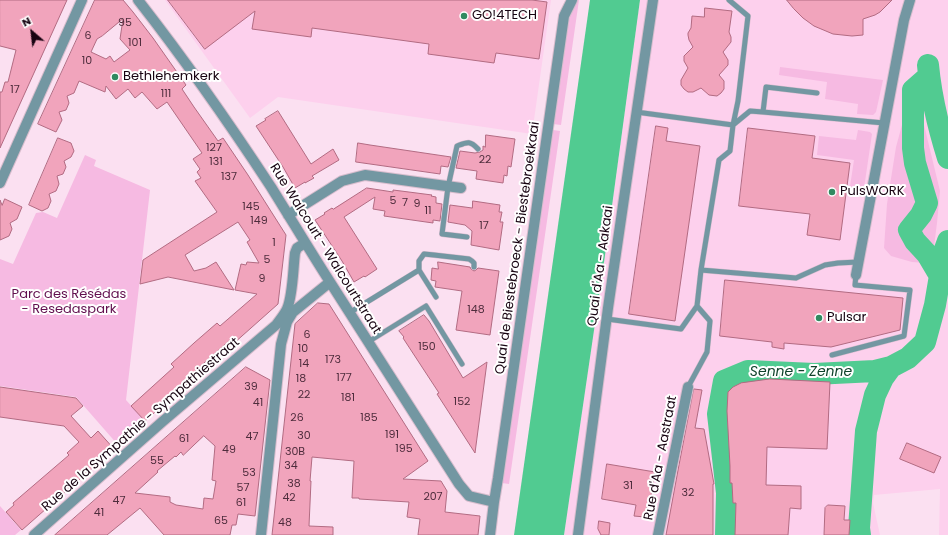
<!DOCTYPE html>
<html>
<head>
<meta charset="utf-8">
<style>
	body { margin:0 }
	#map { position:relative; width:948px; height:535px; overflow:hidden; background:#fbe0f1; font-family:Poppins,sans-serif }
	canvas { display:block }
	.north { position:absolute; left:12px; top:12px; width:40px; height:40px; -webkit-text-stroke:3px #fff; paint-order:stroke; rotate:332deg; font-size:11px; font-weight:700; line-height:16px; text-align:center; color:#180412 }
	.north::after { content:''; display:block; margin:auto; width:14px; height:18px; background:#180412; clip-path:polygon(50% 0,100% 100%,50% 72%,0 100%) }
</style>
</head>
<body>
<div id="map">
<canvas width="948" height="535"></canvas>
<div class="north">N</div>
</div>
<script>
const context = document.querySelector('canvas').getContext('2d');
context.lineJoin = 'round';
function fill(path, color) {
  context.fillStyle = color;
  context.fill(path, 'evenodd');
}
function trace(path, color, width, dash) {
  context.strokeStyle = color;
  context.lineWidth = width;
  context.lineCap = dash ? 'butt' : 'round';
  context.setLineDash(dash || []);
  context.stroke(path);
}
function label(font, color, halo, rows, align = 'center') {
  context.font = font + ' Poppins,sans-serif';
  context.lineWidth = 4;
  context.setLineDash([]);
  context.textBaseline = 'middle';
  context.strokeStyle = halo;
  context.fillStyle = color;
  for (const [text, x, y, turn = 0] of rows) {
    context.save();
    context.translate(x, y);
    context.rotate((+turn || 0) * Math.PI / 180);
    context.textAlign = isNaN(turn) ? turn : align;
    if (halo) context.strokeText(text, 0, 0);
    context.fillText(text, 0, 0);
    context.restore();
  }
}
const built = new Path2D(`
	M165 0H551L532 134 278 97 250 118Z
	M640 0H948V535H939L940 489 874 495 873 503 880 535H564L609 228Z`);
const green = new Path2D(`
	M576 0H579L561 125 553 124 566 35 570 13Z
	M780 67 883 80 876 112 873 115 857 114 858 104 825 99 827 82 779 75Z
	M909 99 918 100 940 191 937 223 933 255 931 259 925 263 912 262 891 256 884 248 887 204 896 147Z
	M553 130 560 131 509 484 502 483Z
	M858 130 870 132 872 134 863 195 849 193 854 160 817 155 819 136 856 140Z
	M85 155 96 160 94 166 150 190 126 400 145 421 118 445 76 397 0 386V259L13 264 36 213 43 212 57 218Z
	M0 506 21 530 15 535H0Z`);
const water = new Path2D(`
	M590 0H640L609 228 564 535H514Z`);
const river = new Path2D(`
	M928 65C931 98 938 126 948 158
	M929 76 913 90V148L915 163 927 203 921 215 909 230 915 241 927 254 940 276
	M726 535 727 493 718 414 724 381 748 371 814 374 875 371 891 367
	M860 535 859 528 866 431 875 395 883 378 891 367 908 358 925 342 935 305 944 252 948 241`);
const building = new Path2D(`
	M0 0H67L0 148V92H2L5 82H8L16 50 0 46Z
	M95 0H123L133 12 153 38 186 85 182 89 194 107 218 141 223 138 248 175 286 235 278 304 233 344 230 340 186 379 189 382 145 421 131 406 174 367 171 364 194 343 217 323 220 326 257 294 235 290 241 264 246 265 247 262 259 263 247 242 250 240 238 222 185 255 194 271 206 268 216 262 234 290 168 277 140 284 143 260 217 212 195 181 201 178 197 172 200 169 193 159 202 153 167 102 157 109 142 92 135 98 128 89 116 99 106 86 105 92 79 81 74 93 67 96 69 103 66 110 59 112 62 120 56 132 38 124ZM123 19 120 39 130 50 114 62 110 56 106 59 91 52 97 39 102 36Z
	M168 0H532L547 2 539 59 496 53 494 63 428 54 429 44 312 28 311 37 252 29 255 11 205 49Z
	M787 0H892L880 12 875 15 863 19V35L852 36 833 34 814 26 803 18 794 9Z
	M705 8 732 11 729 32 731 37V42L723 52 728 60V65L719 75 724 81V89L721 93 717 96 709 95 701 88 693 92H688L684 89 681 85V80L688 68 684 61V56L693 47 689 40 688 35V33L691 28 692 16 704 17Z
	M278 111 311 164 333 149 339 160 312 176 314 178 305 183V182L295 188 283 167 256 126 266 120 265 119Z
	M656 126 668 128 666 141 700 146 675 321 629 314Z
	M748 128 815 136 812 158 850 163 840 240 807 235 810 214 739 206Z
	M486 135 515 139 511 167 508 166 507 176 504 175 503 183 476 179 477 171 456 168 460 151 475 153 480 152 483 150V146L485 147Z
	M58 138 71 143 74 151 71 157 64 161 66 167 63 174 57 176 59 184 56 191 49 194 51 201 48 208 42 211 29 205Z
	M358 143 370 145 451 157 448 167 441 166 440 174 356 162Z
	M367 188 393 192V190L401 191 432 195 431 196 436 197V203L442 204 440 221 433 220V223L384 216 385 211 373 209 375 197 344 217 377 269 365 277 364 276 354 282 342 261 315 220 325 214 324 213 332 208 333 209Z
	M5 199 22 207 17 219 10 223 12 229 9 236 0 240V200L2 205Z
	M473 201 500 205 499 212H502L500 222H503L499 250 471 245 472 231 465 225 448 222 450 205 472 208Z
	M438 262 470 267 471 269 474 271 476 270 478 268 499 271 490 335 456 330 462 291 435 287 436 281 431 280 432 268 438 269Z
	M725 280 903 298 900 330 831 347 784 343V349L772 347V342L720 336Z
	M318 303 329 304 428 461 403 479 441 481 447 491 445 512 480 516 478 535H418L420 519 407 517 409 502 359 499V498H352L354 461 312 457 310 481H311L309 526 333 527V535H272L295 324Z
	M424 315 429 321 463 378 487 362 475 453 437 394 439 393 403 338 404 337 399 331Z
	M246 367 270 380 255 516 238 514 236 525H232L230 535H164L140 508 107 535H55ZM204 436 215 446 212 480 216 481 213 499 204 498 203 509 176 505 170 502V497L135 493 158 472 157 471 175 456 176 457 181 452 183 455Z
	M770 379 830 382 827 449 767 447 766 485 801 486V509L790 508 788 535H735L736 503H733L732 483H730V466L727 411 728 392 733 387 741 383Z
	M0 387 76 398 83 406 71 416 91 438 98 431 114 449 22 530 6 512 14 505 13 503 69 455 67 453 79 442 64 426 0 417Z
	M694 389 702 390 695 428 704 429 714 484H713V535H666L679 465Z
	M907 443 941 457 934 473 900 459Z
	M607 464 655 472 649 507H647L645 517 634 516 636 505 602 499Z
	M828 505 845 506 844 520H850L849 535H824L825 508Z
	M599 521 610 523 609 535H601L598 529Z`);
const lane = new Path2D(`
	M729 0 748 16 738 101 733 125 750 111 763 112
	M817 93 766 87 763 112 884 123
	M467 237 442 234 448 187 457 146C467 142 470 140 478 149
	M419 270V261L424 254 434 255 469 259 472 261 474 263V267
	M701 270 796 278 825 265 838 263 858 262
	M349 313 419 270 436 297
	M607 319 681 329 697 306 701 270 719 160 730 151 733 125 636 112
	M368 342 426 306 462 364
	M832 355 904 336 910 290 855 285 856 275
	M688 387 707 352 710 321 697 306`);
const street = new Path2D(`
	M138 0C185 60 229 123 271 187 291 219 310 251 330 282 373 350 416 417 459 484L469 496 494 502
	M0 183 82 0
	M288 215 342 181 365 175 461 188
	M856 275 904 20 910 0
	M34 535 162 422 276 325C280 320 284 315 287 309 293 295 293 269 295 253L297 248 305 243
	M261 535 281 344 287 322 293 312 330 282
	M490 535 494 502 498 478 564 16 572 0
	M578 535 608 308 653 0
	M658 535 688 387`);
const markers = [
	[464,16,4,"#308a60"],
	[115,77,4,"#308a60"],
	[832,192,4,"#308a60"],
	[819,318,4,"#308a60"]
];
const numberNames = [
	["95",125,23],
	["6",88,36],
	["101",135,43],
	["10",87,61],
	["17",15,90],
	["111",166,94],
	["127",214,148],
	["22",485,160],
	["131",216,162],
	["137",229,177],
	["5",393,201],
	["7",405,203],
	["9",417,204],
	["145",251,207],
	["11",428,211],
	["149",259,221],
	["17",484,226],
	["1",274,243],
	["5",267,260],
	["9",262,279],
	["148",476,310],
	["6",307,335],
	["150",427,347],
	["10",303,349],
	["173",333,360],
	["14",304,364],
	["177",344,378],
	["18",301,379],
	["39",251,387],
	["22",304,395],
	["181",348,398],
	["152",462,402],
	["41",258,403],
	["26",297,418],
	["185",369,418],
	["191",392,435],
	["30",304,436],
	["47",252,437],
	["61",184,439],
	["195",404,449],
	["49",229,450],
	["30B",295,452],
	["55",157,461],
	["34",291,466],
	["53",249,473],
	["38",294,484],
	["31",628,486],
	["57",243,488],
	["32",688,493],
	["207",433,497],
	["42",289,498],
	["47",119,501],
	["61",241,503],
	["41",99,513],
	["65",221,521],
	["48",285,523]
];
const poiNames = [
	["GO!4TECH",472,16],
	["Bethlehemkerk",123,77],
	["PulsWORK",840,192],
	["Pulsar",827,318]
];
const streetNames = [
	["Quai de Biestebroeck - Biestebroekkaai",518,248,-82],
	["Rue Walcourt - Walcourtstraat",325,249,58],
	["Quai d'Aa - Aakaai",601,266,-82],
	["Rue de la Sympathie - Sympathiestraat",141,425,-41],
	["Rue d'Aa - Aastraat",661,458,-79]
];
const parkNames = [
	["Parc des Résédas",69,295],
	["- Resedaspark",69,310]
];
const waterNames = [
	["Senne - Zenne",801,372]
];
fill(built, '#fdd0ed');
fill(green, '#f6bae2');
fill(water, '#51cb91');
trace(river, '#51cb91', 22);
fill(building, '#f1a4bc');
trace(building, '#b26b82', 1);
trace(lane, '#d7bdcd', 6);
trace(street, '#d7bdcd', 12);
trace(lane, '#7397a2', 5);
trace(street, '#7397a2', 10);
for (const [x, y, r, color] of markers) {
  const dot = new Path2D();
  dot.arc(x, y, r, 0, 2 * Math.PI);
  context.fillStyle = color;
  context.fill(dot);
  trace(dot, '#fff', 1.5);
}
label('11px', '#4e2c3c', null, numberNames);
label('13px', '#180412', '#fff', poiNames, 'left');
label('13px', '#180412', '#fff', streetNames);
label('13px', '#620f4f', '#fff', parkNames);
label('italic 14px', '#0f422b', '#fff', waterNames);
</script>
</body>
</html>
